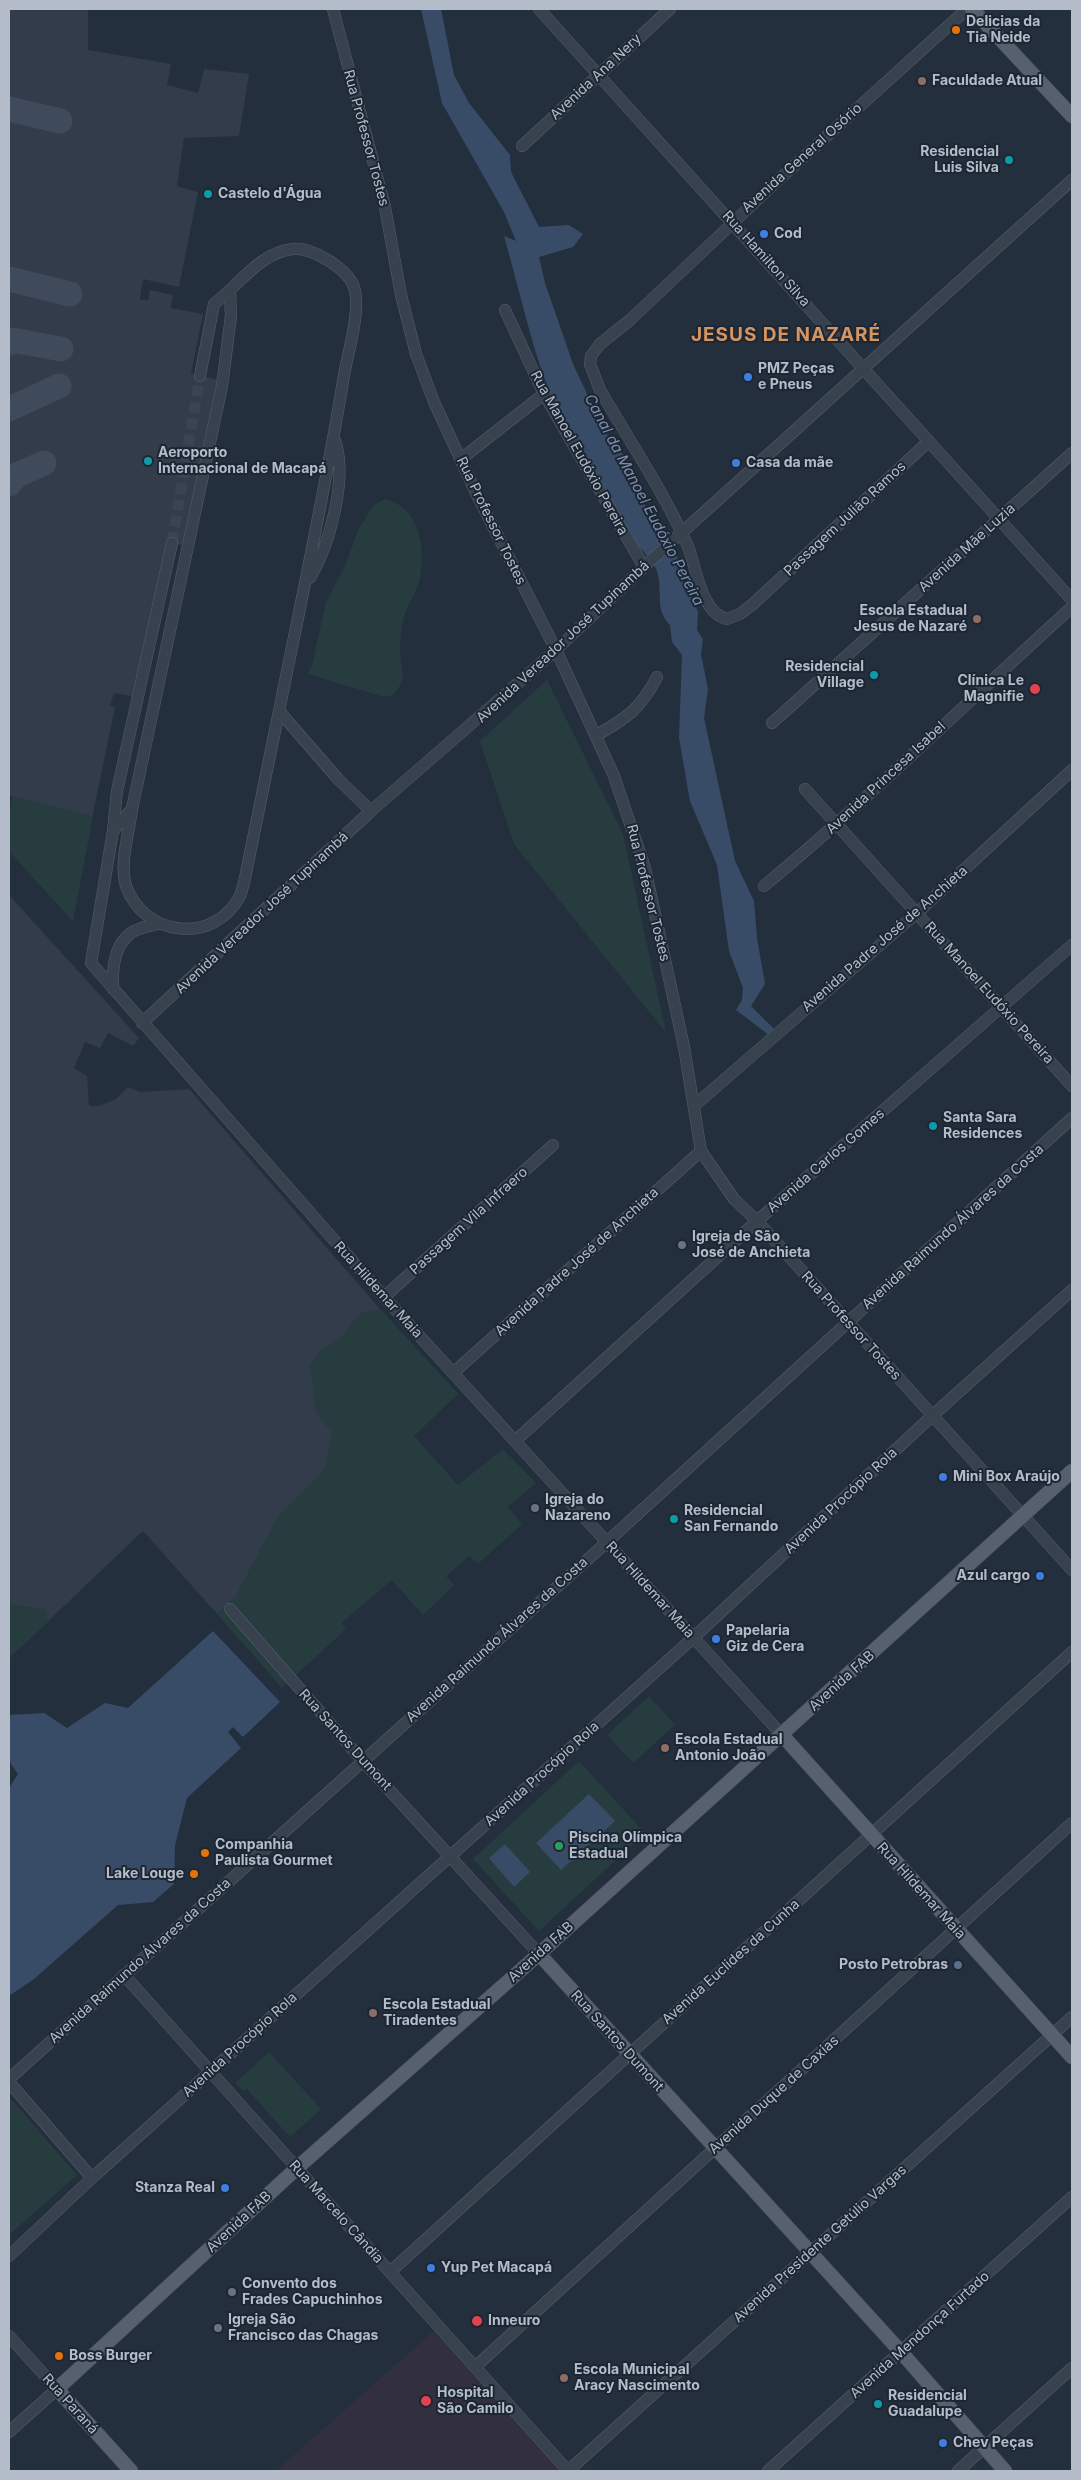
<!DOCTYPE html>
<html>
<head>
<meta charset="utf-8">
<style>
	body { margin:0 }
	#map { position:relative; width:1081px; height:2480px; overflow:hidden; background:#242f3e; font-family:Inter,sans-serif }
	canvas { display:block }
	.frame { position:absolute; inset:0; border:10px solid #b4bcc9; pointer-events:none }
</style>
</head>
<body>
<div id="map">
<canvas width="1081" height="2480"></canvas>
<div class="frame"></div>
</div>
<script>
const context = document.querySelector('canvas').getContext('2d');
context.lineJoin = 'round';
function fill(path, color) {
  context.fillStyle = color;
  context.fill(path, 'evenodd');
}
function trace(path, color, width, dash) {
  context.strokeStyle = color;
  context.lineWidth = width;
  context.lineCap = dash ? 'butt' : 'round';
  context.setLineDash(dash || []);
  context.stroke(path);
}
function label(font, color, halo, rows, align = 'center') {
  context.font = font + ' Inter,sans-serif';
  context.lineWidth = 4;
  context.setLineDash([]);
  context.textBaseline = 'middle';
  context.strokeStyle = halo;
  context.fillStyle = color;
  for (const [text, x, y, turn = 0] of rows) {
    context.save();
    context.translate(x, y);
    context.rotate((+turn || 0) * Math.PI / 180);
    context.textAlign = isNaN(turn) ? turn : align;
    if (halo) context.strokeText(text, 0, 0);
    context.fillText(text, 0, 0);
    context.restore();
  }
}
const medical = new Path2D(`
	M434 2331 559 2471H276Z`);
const airport = new Path2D(`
	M9 9H88V50L171 64 167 85 198 93 204 69 249 74 239 136 184 138 177 186 198 192 179 287 143 279 140 299 148 301 150 290 173 295 171 308 203 314 191 374 220 380 186 546 172 543 136 697 114 693 110 706 115 707 76 896 73 921 9 851V817L13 796 9 795Z
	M9 895 139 1038 133 1046 108 1033 100 1048 85 1042 74 1068 87 1076 89 1106H99L116 1099 128 1087 140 1092 189 1089 380 1309 458 1394 217 1614 143 1531 9 1658Z`);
const green = new Path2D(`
	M385 499C419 507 426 547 420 578 417 593 406 605 403 620 402 624 399 647 400 651 401 672 409 680 391 696H381L308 674 312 665 326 602 345 566 359 528 374 505Z
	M547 680 623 834 666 1033 514 844 480 741Z
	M13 796 93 816 73 921 9 851V817Z
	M380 1309 458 1394 414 1436 458 1485 503 1449 536 1483 508 1507 522 1524 478 1564 469 1556 446 1576 454 1585 423 1615 392 1580 341 1623 346 1629 282 1688 217 1614 235 1597 278 1516 322 1473 326 1466 332 1433 316 1412 310 1366 319 1351 342 1336 359 1314Z
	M9 1603 45 1610 49 1621 9 1658Z
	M649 1696 675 1725 633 1763 607 1735Z
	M579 1761 645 1833 539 1931 473 1859Z
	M269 2052 321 2109 290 2137 247 2089 243 2091 235 2083Z
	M11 2099 77 2175 9 2235V2100Z`);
const water = new Path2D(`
	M421 9H441L454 75 469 103 510 155 511 172 539 227 569 225 583 234 573 247 539 257 545 283 573 364 605 432 629 462 646 508 673 546 698 612 697 630 703 639 701 654 708 689 704 718 735 861 754 901 757 938 765 984 751 1006 775 1030 769 1035 736 1010 742 1000 743 988 729 951 717 865 690 801 679 738 682 655 672 642 670 625C652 608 666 584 654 565 647 553 635 544 627 533 610 510 599 477 585 452 573 428 555 408 546 383 529 335 518 285 504 236L516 241 504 212 442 103Z
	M213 1631 280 1702 243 1737 233 1727 228 1732 241 1748 187 1798 175 1845 174 1884 153 1902 118 1905 34 1979 9 1996V1788L18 1774 9 1761V1715L44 1713 67 1728 105 1703 128 1708Z
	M589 1794 615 1821 561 1870 536 1843Z
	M505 1844 530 1872 514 1887 489 1858Z`);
const taxiway = new Path2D(`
	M9 109 60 121
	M9 279 70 294
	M9 343 12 340 61 349
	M9 409 59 386
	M9 484 17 475 44 463`);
const minorTunnel = new Path2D(`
	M172 543 200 376`);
const minor = new Path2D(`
	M333 9 385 207 401 295 416 354 434 402 477 495 556 650 614 776 645 868 684 1047 701 1151 734 1199 757 1221 1072 1570
	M539 9 1072 600
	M522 146 670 9
	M505 310 544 394 644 567
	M200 376 214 304C238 286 260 252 293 249 313 247 351 270 355 291 360 316 347 355 343 381 325 492 301 601 279 711L338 779 371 811
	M929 441 753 604 740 614 727 619C700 613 696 564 687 544 663 491 629 440 600 390L590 364 591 356 600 344 630 320 774 184 967 9
	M461 459 544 394
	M172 543 117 791 113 831 91 963 384 1297 782 1735
	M310 578C330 544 349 475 334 438
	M772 723 1072 453
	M597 735C627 718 641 708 657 677
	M805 789 1072 1086
	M132 810C129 833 119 864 126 886 144 937 214 945 240 896 242 890 244 883 245 878L279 711
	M113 831 132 809 222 386 231 316 230 292
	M764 886C871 797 969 700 1072 607
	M113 989C112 970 114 945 131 933 138 927 150 926 158 924
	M142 1023 371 811 556 650 647 564 1072 180
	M695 1105 918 912 1072 770
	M384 1297 553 1145
	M453 1373 701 1151
	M515 1441 757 1221 1072 945
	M230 1609 362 1760 539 1954
	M124 1975 568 2471
	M9 2079 607 1542 1072 1118
	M9 2082 92 2178
	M9 2256 92 2178 693 1638 932 1416 1072 1290
	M390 2272 1072 1652
	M9 2336 57 2389 9 2432
	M475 2367 1072 1823
	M568 2471 1072 2017
	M768 2471 1072 2197
	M958 2471 1072 2368`);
const major = new Path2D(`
	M972 9 1072 116
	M782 1735 1072 2057
	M539 1954 901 2352 1005 2471
	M131 2471 57 2389 297 2168 539 1954 1072 1471`);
const markers = [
	[956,30,5,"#e8710a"],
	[922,81,5,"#8d6e63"],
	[1009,160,5,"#0f9aa8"],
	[208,194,5,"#0f9aa8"],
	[764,234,5,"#3f7fe0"],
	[748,377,5,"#3f7fe0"],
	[148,461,5,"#0f9aa8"],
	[736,463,5,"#3f7fe0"],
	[977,619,5,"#8d6e63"],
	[874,675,5,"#0f9aa8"],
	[1035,689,6,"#e0444e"],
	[933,1126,5,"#0f9aa8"],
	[682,1245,5,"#6b7280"],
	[943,1477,5,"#3f7fe0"],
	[535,1508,5,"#6b7280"],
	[674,1519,5,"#0f9aa8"],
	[1040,1576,5,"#3f7fe0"],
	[716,1639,5,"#3f7fe0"],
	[665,1748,5,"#8d6e63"],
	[559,1846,5,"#2e9e5b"],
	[205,1853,5,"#e8710a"],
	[194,1874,5,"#e8710a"],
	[958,1965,5,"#5c6f8a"],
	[373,2013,5,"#8d6e63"],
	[225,2188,5,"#3f7fe0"],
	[431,2268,5,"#3f7fe0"],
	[232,2292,5,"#6b7280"],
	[477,2321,6,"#e0444e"],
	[218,2328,5,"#6b7280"],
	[59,2356,5,"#e8710a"],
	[564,2378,5,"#8d6e63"],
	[426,2401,6,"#e0444e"],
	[878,2404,5,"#0f9aa8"],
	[943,2443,5,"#3f7fe0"]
];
const poiNames = [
	["Delicias da",966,22],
	["Tia Neide",966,38],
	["Faculdade Atual",932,81],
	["Residencial",999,152,"right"],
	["Luis Silva",999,168,"right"],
	["Castelo d'Água",218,194],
	["Cod",774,234],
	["PMZ Peças",758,369],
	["e Pneus",758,385],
	["Aeroporto",158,453],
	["Internacional de Macapá",158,469],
	["Casa da mãe",746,463],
	["Escola Estadual",967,611,"right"],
	["Jesus de Nazaré",967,627,"right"],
	["Residencial",864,667,"right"],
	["Village",864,683,"right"],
	["Clínica Le",1024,681,"right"],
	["Magnifie",1024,697,"right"],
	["Santa Sara",943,1118],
	["Residences",943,1134],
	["Igreja de São",692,1237],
	["José de Anchieta",692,1253],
	["Mini Box Araújo",953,1477],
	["Igreja do",545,1500],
	["Nazareno",545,1516],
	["Residencial",684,1511],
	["San Fernando",684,1527],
	["Azul cargo",1030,1576,"right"],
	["Papelaria",726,1631],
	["Giz de Cera",726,1647],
	["Escola Estadual",675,1740],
	["Antonio João",675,1756],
	["Piscina Olímpica",569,1838],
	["Estadual",569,1854],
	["Companhia",215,1845],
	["Paulista Gourmet",215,1861],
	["Lake Louge",184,1874,"right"],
	["Posto Petrobras",948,1965,"right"],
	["Escola Estadual",383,2005],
	["Tiradentes",383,2021],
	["Stanza Real",215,2188,"right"],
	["Yup Pet Macapá",441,2268],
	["Convento dos",242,2284],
	["Frades Capuchinhos",242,2300],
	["Igreja São",228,2320],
	["Francisco das Chagas",228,2336],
	["Inneuro",488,2321],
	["Boss Burger",69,2356],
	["Escola Municipal",574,2370],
	["Aracy Nascimento",574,2386],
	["Hospital",437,2393],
	["São Camilo",437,2409],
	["Residencial",888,2396],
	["Guadalupe",888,2412],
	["Chev Peças",953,2443]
];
const streetNames = [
	["Avenida Ana Nery",596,77,-43],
	["Rua Professor Tostes",366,138,75],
	["Avenida General Osório",802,158,-42],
	["Rua Hamilton Silva",766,259,48],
	["Rua Manoel Eudóxio Pereira",579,453,61],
	["Passagem Julião Ramos",845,519,-43],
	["Rua Professor Tostes",491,521,64],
	["Avenida Mãe Luzia",967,548,-42],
	["Avenida Vereador José Tupinambá",563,642,-43],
	["Avenida Princesa Isabel",886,778,-43],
	["Rua Professor Tostes",648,893,76],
	["Avenida Vereador José Tupinambá",262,913,-43],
	["Avenida Padre José de Anchieta",885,939,-41],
	["Rua Manoel Eudóxio Pereira",989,993,48],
	["Avenida Carlos Gomes",826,1161,-41],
	["Passagem Vila Infraero",469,1221,-42],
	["Avenida Raimundo Álvares da Costa",953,1227,-42],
	["Avenida Padre José de Anchieta",577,1262,-42],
	["Rua Hildemar Maia",378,1290,48],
	["Rua Professor Tostes",851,1326,48],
	["Avenida Procópio Rola",841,1501,-43],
	["Rua Hildemar Maia",650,1590,48],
	["Avenida Raimundo Álvares da Costa",497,1640,-42],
	["Avenida FAB",842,1681,-42],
	["Rua Santos Dumont",345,1740,48],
	["Avenida Procópio Rola",542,1774,-42],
	["Rua Hildemar Maia",921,1891,48],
	["Avenida FAB",541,1952,-42],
	["Avenida Raimundo Álvares da Costa",140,1961,-42],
	["Avenida Euclides da Cunha",731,1962,-42],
	["Rua Santos Dumont",617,2041,48],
	["Avenida Procópio Rola",240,2045,-42],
	["Avenida Duque de Caxias",774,2095,-42],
	["Rua Marcelo Cândia",336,2212,48],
	["Avenida FAB",239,2222,-43],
	["Avenida Presidente Getúlio Vargas",820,2244,-42],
	["Avenida Mendonça Furtado",920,2335,-42],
	["Rua Paraná",70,2404,48]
];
const waterNames = [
	["Canal da Manoel Eudóxio Pereira",644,500,62]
];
const districtNames = [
	["JESUS DE NAZARÉ",786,335]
];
fill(medical, '#32303f');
fill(airport, '#323c4b');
fill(green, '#263c3f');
fill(water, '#394c67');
trace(taxiway, '#3f4a5a', 25);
trace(minorTunnel, '#3a4453', 11, [11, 5.5]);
trace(minor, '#565f6c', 12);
trace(major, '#414a57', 15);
trace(minor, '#38414e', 11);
trace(major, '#56606e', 14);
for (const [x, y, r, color] of markers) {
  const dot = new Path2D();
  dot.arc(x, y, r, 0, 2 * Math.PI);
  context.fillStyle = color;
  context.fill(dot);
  trace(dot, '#1d2633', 2);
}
label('bold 14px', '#b4bcc9', '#1d2633', poiNames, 'left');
label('14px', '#b4bcc9', '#1d2633', streetNames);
label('italic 15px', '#7c92b1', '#1d2633', waterNames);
context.letterSpacing = '1px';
label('bold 19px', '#d59563', '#1d2633', districtNames);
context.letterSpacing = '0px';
</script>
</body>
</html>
